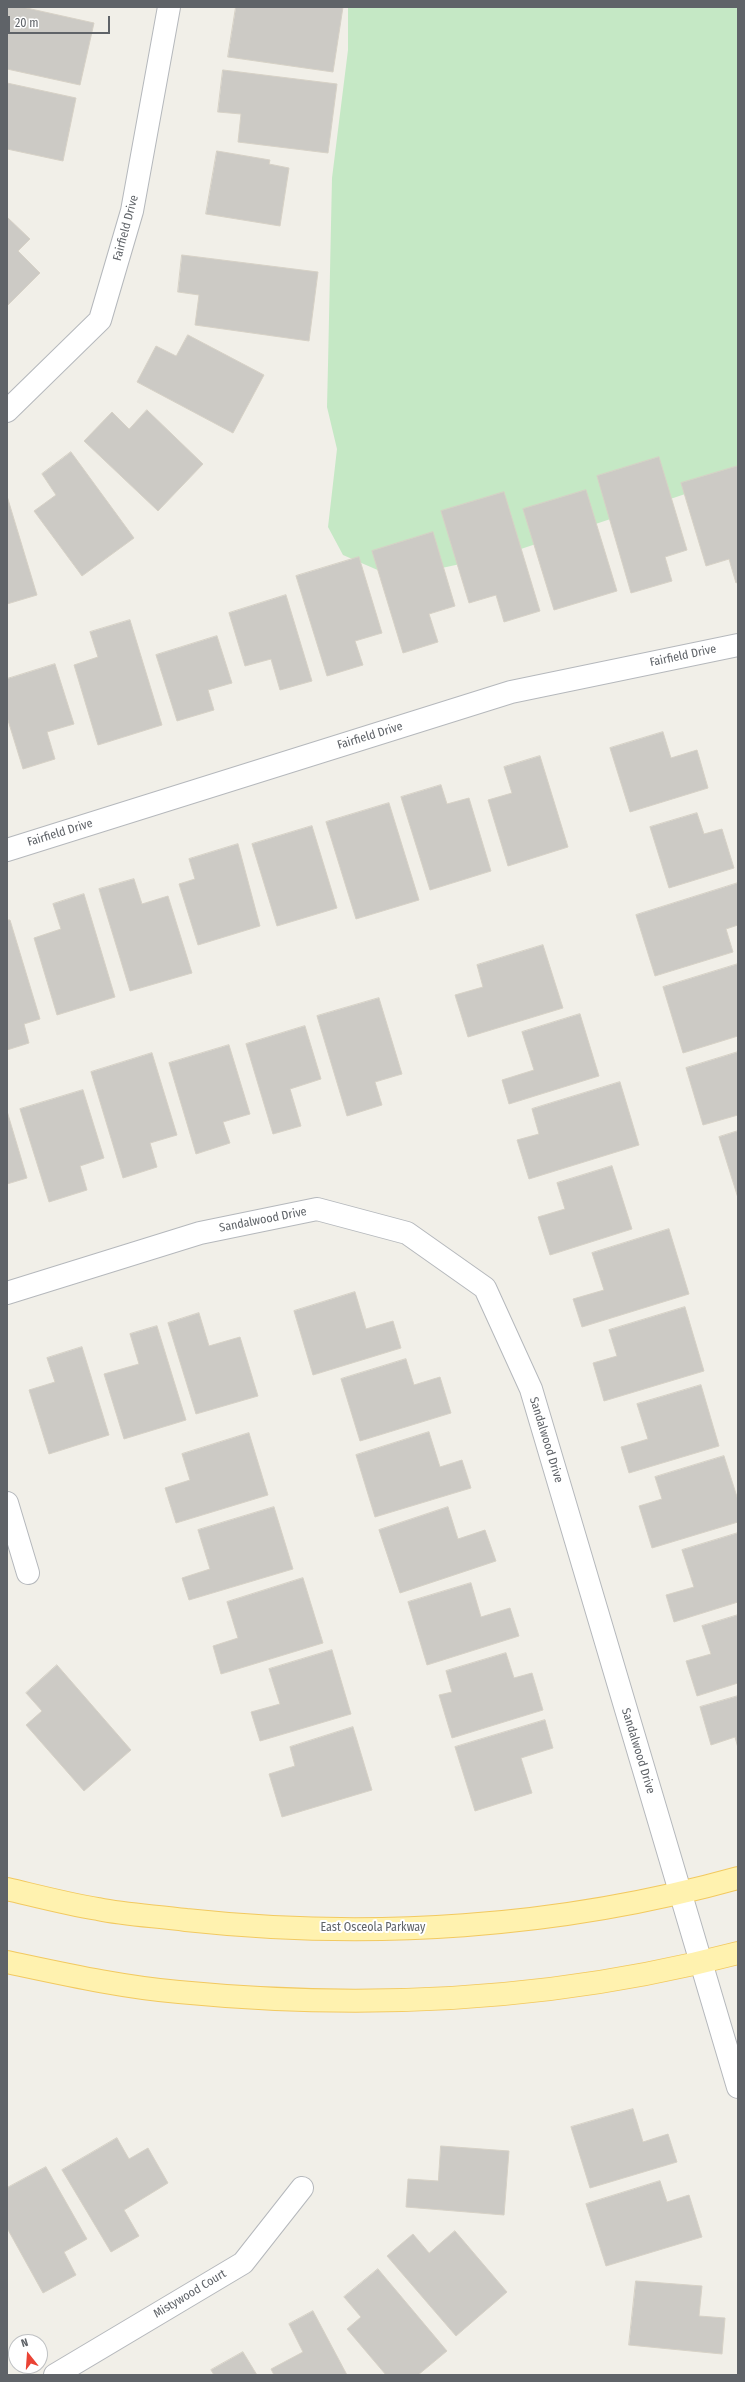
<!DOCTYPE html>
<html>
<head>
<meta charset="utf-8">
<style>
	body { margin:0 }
	#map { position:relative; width:745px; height:2382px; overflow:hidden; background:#f1efe8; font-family:"Fira Sans Condensed",sans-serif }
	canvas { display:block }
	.frame { position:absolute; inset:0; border:8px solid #5f6368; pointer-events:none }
	.north { position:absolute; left:8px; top:2334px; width:40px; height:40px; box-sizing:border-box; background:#fff; border:1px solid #bfc1c3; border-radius:50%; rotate:343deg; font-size:11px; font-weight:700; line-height:16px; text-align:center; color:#5f6368 }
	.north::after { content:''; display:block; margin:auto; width:14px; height:18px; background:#ea4335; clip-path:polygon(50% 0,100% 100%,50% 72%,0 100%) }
	.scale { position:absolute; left:8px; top:16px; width:102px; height:18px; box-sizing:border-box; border:2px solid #5f6368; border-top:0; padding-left:5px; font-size:12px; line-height:14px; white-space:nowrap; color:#5f6368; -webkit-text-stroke:3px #fff; paint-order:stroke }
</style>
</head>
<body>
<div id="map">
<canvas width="745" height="2382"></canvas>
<div class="frame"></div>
<div class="north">N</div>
<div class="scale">20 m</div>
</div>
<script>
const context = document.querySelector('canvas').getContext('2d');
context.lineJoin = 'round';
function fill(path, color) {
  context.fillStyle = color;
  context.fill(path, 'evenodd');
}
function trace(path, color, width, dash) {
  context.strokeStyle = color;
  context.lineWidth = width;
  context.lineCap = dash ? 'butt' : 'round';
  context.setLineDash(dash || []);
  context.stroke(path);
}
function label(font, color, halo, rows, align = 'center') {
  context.font = font + ' "Fira Sans Condensed",sans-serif';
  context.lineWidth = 4;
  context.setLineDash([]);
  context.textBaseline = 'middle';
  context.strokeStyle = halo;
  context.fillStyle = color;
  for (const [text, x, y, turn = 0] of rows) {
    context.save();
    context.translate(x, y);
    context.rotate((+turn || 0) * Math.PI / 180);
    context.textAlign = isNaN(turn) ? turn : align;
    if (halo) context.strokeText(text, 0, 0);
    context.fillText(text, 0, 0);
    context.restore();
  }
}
const green = new Path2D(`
	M348 7H738V471L730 479 506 554 396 578 343 555 328 527 337 449 327 407 328 365 332 178 348 50Z`);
const building = new Path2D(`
	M7 7H22L94 23 80 85 7 69Z
	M236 7H343L333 72 228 57Z
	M223 70 337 84 328 153 238 142 241 114 218 112Z
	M7 83 76 98 63 161 7 149Z
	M217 151 270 160 269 164 289 168 280 226 206 214Z
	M7 217 30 239 18 251 40 273 7 306Z
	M182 255 318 272 309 341 195 325 199 295 178 292Z
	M188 335 264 375 233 433 137 382 156 346 176 356Z
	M147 410 203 464 158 511 84 441 112 412 129 429Z
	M71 452 134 538 82 576 34 511 56 495 42 474Z
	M659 457 687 550 665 557 672 581 631 593 597 476Z
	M738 466V582L736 583 729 559 706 566 681 483Z
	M586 490 617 591 554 610 523 509Z
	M504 492 540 611 504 622 496 595 469 603 441 511Z
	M7 496 37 595 7 604Z
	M433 532 455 606 429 614 438 642 403 653 372 551Z
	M359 557 382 633 355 641 363 665 327 676 296 576Z
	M286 595 312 681 280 690 271 659 245 666 229 613Z
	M130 620 162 725 98 745 74 665 98 657 90 632Z
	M217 636 232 683 208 690 214 710 177 721 156 655Z
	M55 664 74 724 47 732 55 759 23 769 7 717V679Z
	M663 732 671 758 697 750 708 788 630 812 610 748Z
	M540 756 568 847 508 866 488 800 512 793 504 767Z
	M441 785 447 804 469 798 491 871 430 890 401 797Z
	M389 803 419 900 356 919 326 822Z
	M697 813 704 834 722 829 734 868 669 888 650 827Z
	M312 826 337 908 277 926 252 844Z
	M238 844 260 926 198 945 179 884 195 879 189 859Z
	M134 879 142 904 168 896 192 973 130 991 99 889Z
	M738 883V925L726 929 733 952 655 976 636 915Z
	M84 894 115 997 57 1015 34 938 61 929 53 904Z
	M7 920H10L40 1019 24 1024 29 1043 7 1050Z
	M543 945 563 1008 468 1037 455 995 483 987 477 965Z
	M738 964V1036L683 1053 663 987Z
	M379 998 402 1074 375 1082 382 1105 347 1116 317 1016Z
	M580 1014 599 1076 509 1104 502 1080 534 1070 522 1032Z
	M305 1026 321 1079 290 1089 301 1126 273 1134 246 1044Z
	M229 1045 250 1114 223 1122 230 1143 196 1154 169 1063Z
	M738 1052V1115L703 1125 686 1068Z
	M152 1053 177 1135 150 1143 157 1167 123 1178 91 1072Z
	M620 1082 639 1145 529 1179 517 1140 539 1134 532 1109Z
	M83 1090 104 1158 80 1166 87 1190 49 1202 20 1109Z
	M7 1111 27 1178 7 1184Z
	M738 1131V1198L719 1137Z
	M612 1166 632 1229 550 1255 538 1217 565 1209 557 1183Z
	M669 1229 689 1294 582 1327 573 1299 604 1290 592 1253Z
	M355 1292 366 1329 393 1321 401 1348 313 1375 294 1311Z
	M685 1307 704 1371 604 1401 593 1363 617 1356 609 1330Z
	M199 1313 209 1346 240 1337 258 1396 196 1414 168 1323Z
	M157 1326 186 1420 124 1439 104 1374 139 1364 130 1334Z
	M82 1347 109 1435 49 1454 29 1390 55 1382 47 1358Z
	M406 1359 414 1385 440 1377 451 1413 360 1441 341 1379Z
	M701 1385 719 1446 629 1473 621 1447 648 1439 637 1404Z
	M429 1432 440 1467 462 1460 471 1488 375 1517 356 1455Z
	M249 1433 268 1495 176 1523 165 1488 190 1480 182 1454Z
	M724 1456 738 1500V1522L652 1548 639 1506 662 1499 655 1477Z
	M274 1507 293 1569 189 1600 182 1578 210 1569 198 1530Z
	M448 1507 458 1539 485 1530 496 1561 400 1593 379 1530Z
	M738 1533V1602L674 1622 666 1595 694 1587 682 1550Z
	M303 1578 323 1643 221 1674 213 1646 238 1638 227 1602Z
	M471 1583 481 1617 510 1608 519 1636 427 1665 408 1602Z
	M738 1615V1683L697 1696 686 1661 711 1654 702 1626Z
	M332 1650 351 1714 260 1741 251 1712 280 1704 269 1669Z
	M506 1653 514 1678 532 1673 543 1710 452 1738 439 1695 452 1692 446 1671Z
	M57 1665 131 1750 84 1791 26 1725 42 1711 26 1693Z
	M738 1696V1748L735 1737 711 1745 700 1707Z
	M545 1720 553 1748 521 1758 532 1793 475 1811 455 1747Z
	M353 1727 372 1790 282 1817 269 1774 295 1766 290 1747Z
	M633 2109 643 2142 668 2134 677 2162 590 2188 571 2127Z
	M117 2138 129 2159 148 2148 168 2183 124 2210 139 2236 111 2252 62 2170Z
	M441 2146 509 2151 504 2215 406 2207 408 2179 438 2181Z
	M46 2167 87 2239 64 2252 76 2275 43 2293 7 2228V2188Z
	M660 2181 667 2202 689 2195 702 2237 606 2266 586 2204Z
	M455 2231 507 2292 456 2336 387 2256 413 2234 429 2253Z
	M378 2269 447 2351 418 2375H386L347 2329 361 2317 344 2297Z
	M636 2281 702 2286 699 2316 725 2318 722 2354 629 2345Z
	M313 2311 347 2375H274L271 2369 303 2352 289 2324Z
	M243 2352 257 2375H214L211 2370Z`);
const street = new Path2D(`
	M7 411 100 320 132 211 169 7
	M7 850 511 692 738 645
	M7 1293 200 1233 317 1209 407 1233 485 1288 531 1389 738 2087
	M7 1503 28 1573
	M55 2375 243 2263 302 2188`);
const primary = new Path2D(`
	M7 1889C37 1896 67 1904 98 1909 126 1915 157 1916 186 1920 370 1940 559 1928 738 1878
	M7 1962C64 1974 121 1987 179 1992 365 2010 556 2001 738 1953`);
const streetNames = [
	["Fairfield Drive",126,228,-75],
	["Fairfield Drive",683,656,-12],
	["Fairfield Drive",370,736,-17],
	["Fairfield Drive",60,833,-17],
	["Sandalwood Drive",263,1220,-11],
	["Sandalwood Drive",546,1440,73],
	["Sandalwood Drive",638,1751,73],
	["East Osceola Parkway",373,1928],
	["Mistywood Court",190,2294,-31]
];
fill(green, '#c5e8c5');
fill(building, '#cccac5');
trace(building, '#d6d1c6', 1);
trace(street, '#b5b8bc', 24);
trace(primary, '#f2c960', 24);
trace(street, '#fff', 22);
trace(primary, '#fff2af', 22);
label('12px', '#5f6368', '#fff', streetNames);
</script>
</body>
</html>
